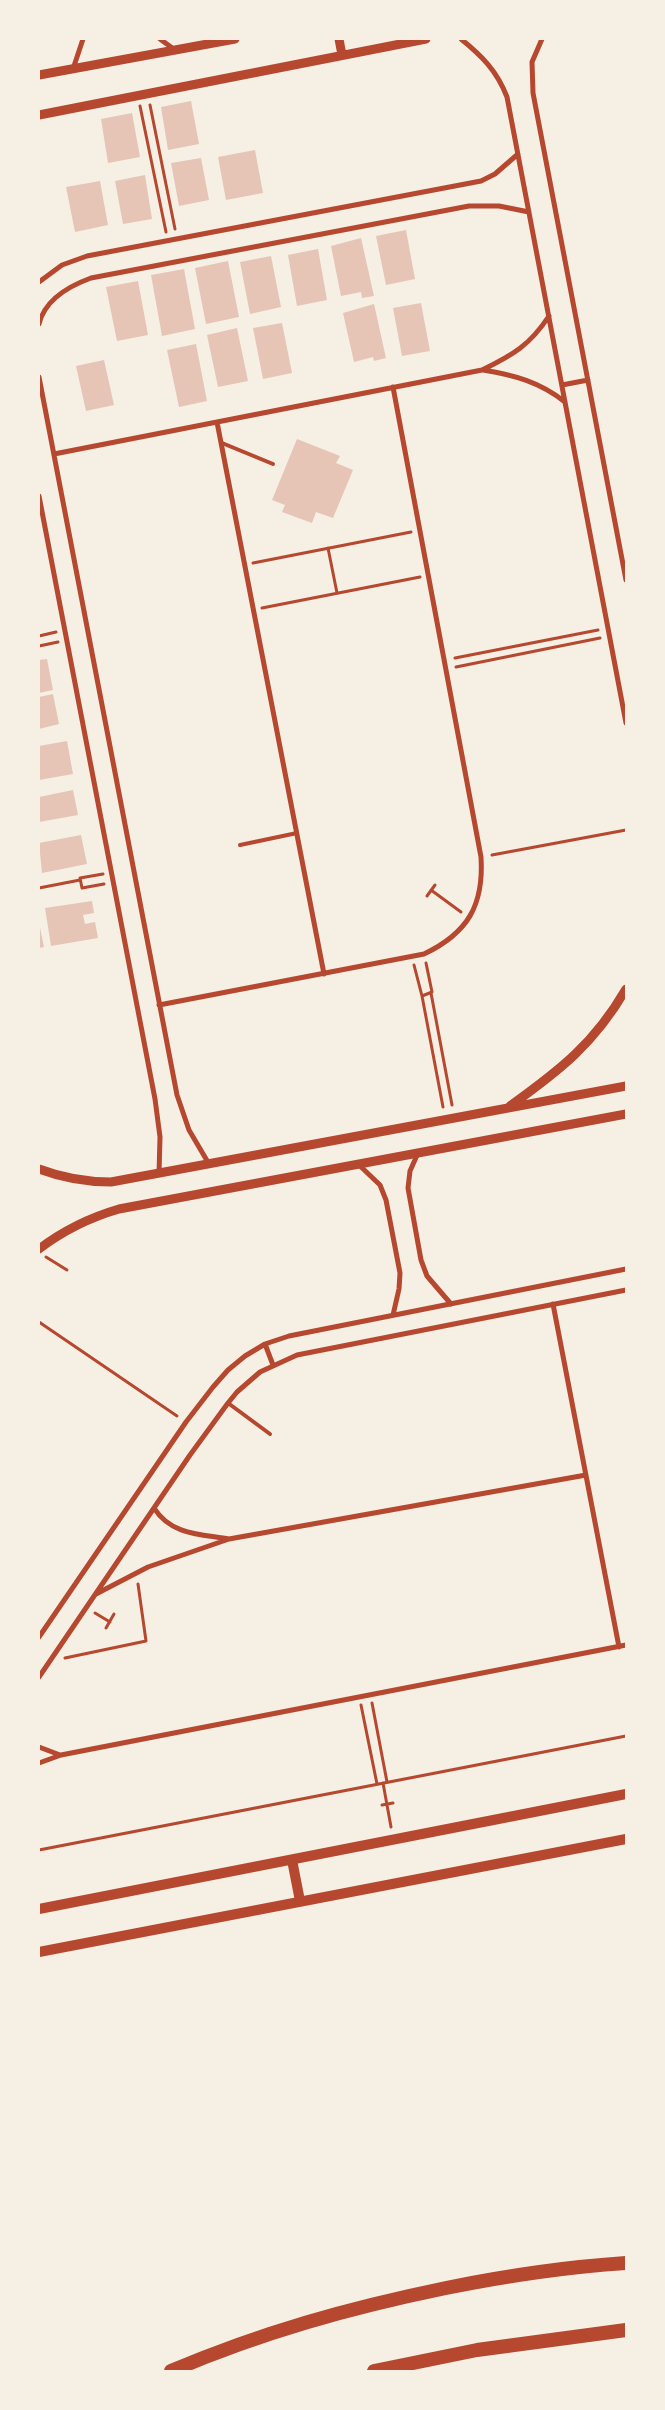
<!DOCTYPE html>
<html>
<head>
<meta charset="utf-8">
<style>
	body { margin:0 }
	#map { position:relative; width:665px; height:2410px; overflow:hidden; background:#f6efe4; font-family:"Roboto Serif",serif }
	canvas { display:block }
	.frame { position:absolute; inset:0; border:40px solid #f6efe4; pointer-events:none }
</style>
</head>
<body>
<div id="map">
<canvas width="665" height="2410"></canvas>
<div class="frame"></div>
</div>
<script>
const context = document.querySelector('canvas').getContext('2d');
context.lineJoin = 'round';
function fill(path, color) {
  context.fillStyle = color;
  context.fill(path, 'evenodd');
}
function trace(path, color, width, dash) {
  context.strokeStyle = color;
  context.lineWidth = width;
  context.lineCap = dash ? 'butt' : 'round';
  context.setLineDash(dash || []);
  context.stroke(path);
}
const building = new Path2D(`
	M191 101 199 144 168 150 161 107Z
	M132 113 140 157 108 163 101 119Z
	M255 150 263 193 226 200 218 157Z
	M201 158 209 200 179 206 171 163Z
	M145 175 152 219 123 224 115 181Z
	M100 181 108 225 75 232 66 187Z
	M406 230 415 279 386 285 376 236Z
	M361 238 374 296 362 298 361 292 341 296 331 246Z
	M318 249 327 300 297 306 288 255Z
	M271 256 281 307 250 314 240 262Z
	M228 261 239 317 206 324 195 268Z
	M184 269 195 329 162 336 151 275Z
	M138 281 148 335 117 341 106 287Z
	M421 303 430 351 402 356 393 308Z
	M374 304 386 358 374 361 373 357 354 362 343 313Z
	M282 323 292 373 263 379 253 328Z
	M237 328 248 381 218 387 207 335Z
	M196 344 207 401 179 407 167 350Z
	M104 360 114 405 86 411 76 366Z
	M297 439 340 456 336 463 353 470 333 518 316 512 312 523 282 512 285 505 272 500Z
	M47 659 53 690 39 693V660Z
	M53 694 59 724 39 729V697Z
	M67 741 73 774 39 780V746Z
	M73 790 78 815 39 822V797Z
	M81 835 87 864 42 873 39 843Z
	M92 901 94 913 83 915 85 924 95 922 98 938 51 946 45 908Z
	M39 923 44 947 39 948Z`);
const path = new Path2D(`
	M150 105 175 229
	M140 106 166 232
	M328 548 337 593
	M253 563 411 532
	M262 608 420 577
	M39 636 56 632
	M39 646 58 642
	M455 658 598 630
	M456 667 600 638
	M492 855 626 830
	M103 874 80 878 82 888 104 884
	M39 888 80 880
	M431 890 461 912
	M427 896 435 885
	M414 965 422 996 432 992 426 963
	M431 993 452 1105
	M422 996 443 1107
	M46 1257 67 1270
	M39 1322 177 1416
	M95 1613 110 1622
	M106 1628 114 1614
	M65 1658 146 1641 138 1584
	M372 1703 387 1782
	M361 1705 377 1784
	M383 1783 391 1827
	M382 1805 393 1803
	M39 1850 626 1736`);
const service = new Path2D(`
	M222 443 273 464
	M240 845 297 833
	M228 1403 270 1434`);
const minor = new Path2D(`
	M160 39 175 50
	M461 39C482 56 497 71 507 97L626 723
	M542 39 532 62 533 93 626 580
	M73 69 83 39
	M39 282 62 265 87 256 481 181 495 174 518 154
	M39 324C45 299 69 286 91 278L469 206H499L529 212
	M483 370C514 375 540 382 565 402
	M39 377 177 1095 189 1130 209 1164
	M562 385 588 380
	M217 422 324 974
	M54 454 482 370C513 355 530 345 549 316
	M39 496 155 1099 160 1137 159 1174
	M159 1005 424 954C468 933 484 905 481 857L393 387
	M418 1153 410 1171 408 1188 421 1260 427 1276 451 1304
	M358 1164 380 1185 386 1200 400 1273 399 1289 393 1315
	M553 1304 619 1647
	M265 1344 273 1365
	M154 1508C171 1535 200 1534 229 1539
	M96 1594 148 1567 229 1539 586 1475
	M39 1637 186 1422 213 1387 228 1370 245 1356 265 1344 289 1336 626 1269
	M39 1677 190 1455 228 1403 237 1392 260 1372 297 1355 626 1290
	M39 1747 60 1755
	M39 1763 61 1755 626 1645`);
const tertiary = new Path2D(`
	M339 39 342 55
	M39 75 235 39
	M39 115 426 39
	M510 1106C560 1070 594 1044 626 989
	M39 1169C63 1178 85 1182 111 1182L626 1086
	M39 1249C64 1230 88 1218 119 1209L626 1114`);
const secondary = new Path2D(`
	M292 1860 300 1901
	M39 1909 626 1794
	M39 1952 626 1839`);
const trunk = new Path2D(`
	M171 2371C263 2332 349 2308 446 2288 505 2276 566 2267 626 2263
	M374 2371 477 2350 626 2330`);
fill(building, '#e6c5b7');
trace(path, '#b5482f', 3);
trace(service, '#b5482f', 4);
trace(minor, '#b5482f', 5);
trace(tertiary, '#b5482f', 9);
trace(secondary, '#b5482f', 10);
trace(trunk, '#b5482f', 14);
</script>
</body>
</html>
